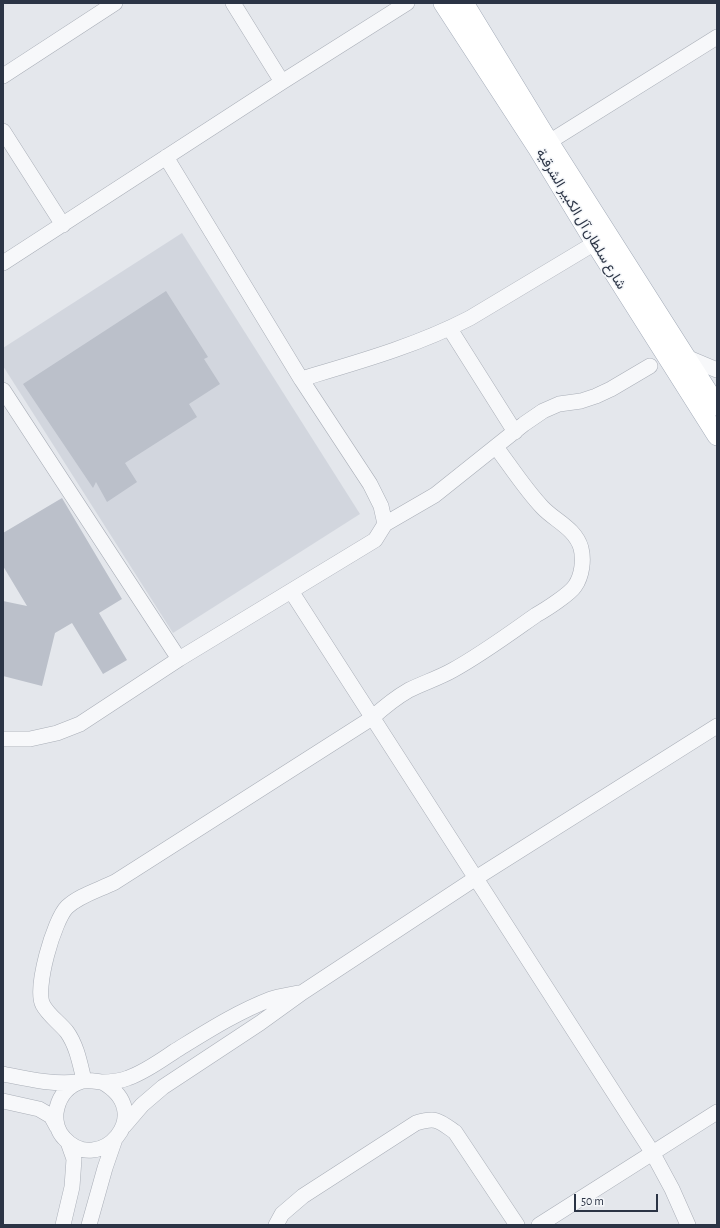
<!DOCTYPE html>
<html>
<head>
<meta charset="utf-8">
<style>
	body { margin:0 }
	#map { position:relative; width:720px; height:1228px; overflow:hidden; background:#e4e7ec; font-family:"Alegreya Sans",sans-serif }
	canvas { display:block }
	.frame { position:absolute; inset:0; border:4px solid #2b3445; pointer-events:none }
	.scale { position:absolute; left:574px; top:1194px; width:84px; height:18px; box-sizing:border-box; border:2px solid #2b3445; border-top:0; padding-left:5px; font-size:12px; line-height:14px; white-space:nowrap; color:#2b3445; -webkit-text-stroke:3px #f4f6f9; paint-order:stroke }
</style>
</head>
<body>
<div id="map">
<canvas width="720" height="1228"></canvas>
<div class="frame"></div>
<div class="scale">50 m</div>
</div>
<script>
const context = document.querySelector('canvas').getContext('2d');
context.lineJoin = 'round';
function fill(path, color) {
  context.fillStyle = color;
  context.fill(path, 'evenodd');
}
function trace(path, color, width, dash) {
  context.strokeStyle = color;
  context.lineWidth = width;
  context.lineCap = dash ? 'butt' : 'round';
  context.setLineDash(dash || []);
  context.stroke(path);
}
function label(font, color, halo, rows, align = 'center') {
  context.font = font + ' "Alegreya Sans",Vazirmatn,sans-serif';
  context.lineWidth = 3;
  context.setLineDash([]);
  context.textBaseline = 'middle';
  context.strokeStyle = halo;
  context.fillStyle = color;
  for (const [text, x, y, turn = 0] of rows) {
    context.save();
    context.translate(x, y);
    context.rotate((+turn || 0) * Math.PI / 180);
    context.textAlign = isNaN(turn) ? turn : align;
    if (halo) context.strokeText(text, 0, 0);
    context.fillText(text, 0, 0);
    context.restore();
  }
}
const built = new Path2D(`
	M182 233 360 514 173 633 3 366V348Z`);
const building = new Path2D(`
	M166 291 208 357 204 359 220 384 189 404 197 417 125 463 137 482 107 502 96 482 93 488 23 384Z
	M62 498 122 599 99 613 127 660 103 674 72 623 55 633 42 686 3 676V601L27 606 3 566V533Z`);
const minor = new Path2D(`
	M233 3 282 82
	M3 76 115 3
	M3 131 63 225
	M549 142 717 37
	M166 157 301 379 370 484 381 506 385 524
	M3 263 282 82 407 3
	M450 329 515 432
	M686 357 717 370
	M301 379C358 362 416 346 470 318L595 243
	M3 390 179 659
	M291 591 652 1152 672 1189 688 1225
	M3 739H30L57 733 80 724 179 659 375 540 385 524 435 495 524 424 543 411 559 404 581 401 596 396 611 389 650 366
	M3 1074C28 1079 53 1085 78 1082
	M84 1080C80 1064 77 1046 67 1032 60 1023 48 1015 43 1005 34 989 54 920 67 907 80 895 99 890 115 882L372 718C384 707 395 698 409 690 423 683 439 678 453 670 482 654 509 634 536 615 545 610 570 594 575 586 582 576 584 560 581 548 575 528 555 521 542 507 525 489 511 467 496 447
	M102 1082C158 1113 99 1177 64 1138 58 1132 55 1122 56 1113 58 1099 64 1089 77 1083 85 1079 93 1081 101 1082 108 1082 121 1081 128 1078 145 1072 160 1061 175 1051 206 1032 237 1012 271 999 279 996 289 995 298 993
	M3 1101 39 1109 51 1116 57 1127
	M124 1126 142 1105 163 1087 260 1023 303 992 476 878 717 726
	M63 1225 72 1187 74 1159 68 1142
	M89 1225 105 1168 115 1139
	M276 1225 282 1214 303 1196 416 1123C436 1117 438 1120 455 1132L517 1225
	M539 1225 717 1112`);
const major = new Path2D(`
	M443 3 538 149 595 243 717 436
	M464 3 549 142 717 406`);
const streetNames = [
	["شارع سلطان آل الكبير الشرقية",581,219,59]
];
fill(built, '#d2d6de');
fill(building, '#bbc0ca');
trace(minor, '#a9aeb7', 16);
trace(major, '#a3abb8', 20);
trace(minor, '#f7f8fa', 15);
trace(major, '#fff', 19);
label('14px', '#2b3445', '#f4f6f9', streetNames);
</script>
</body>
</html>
